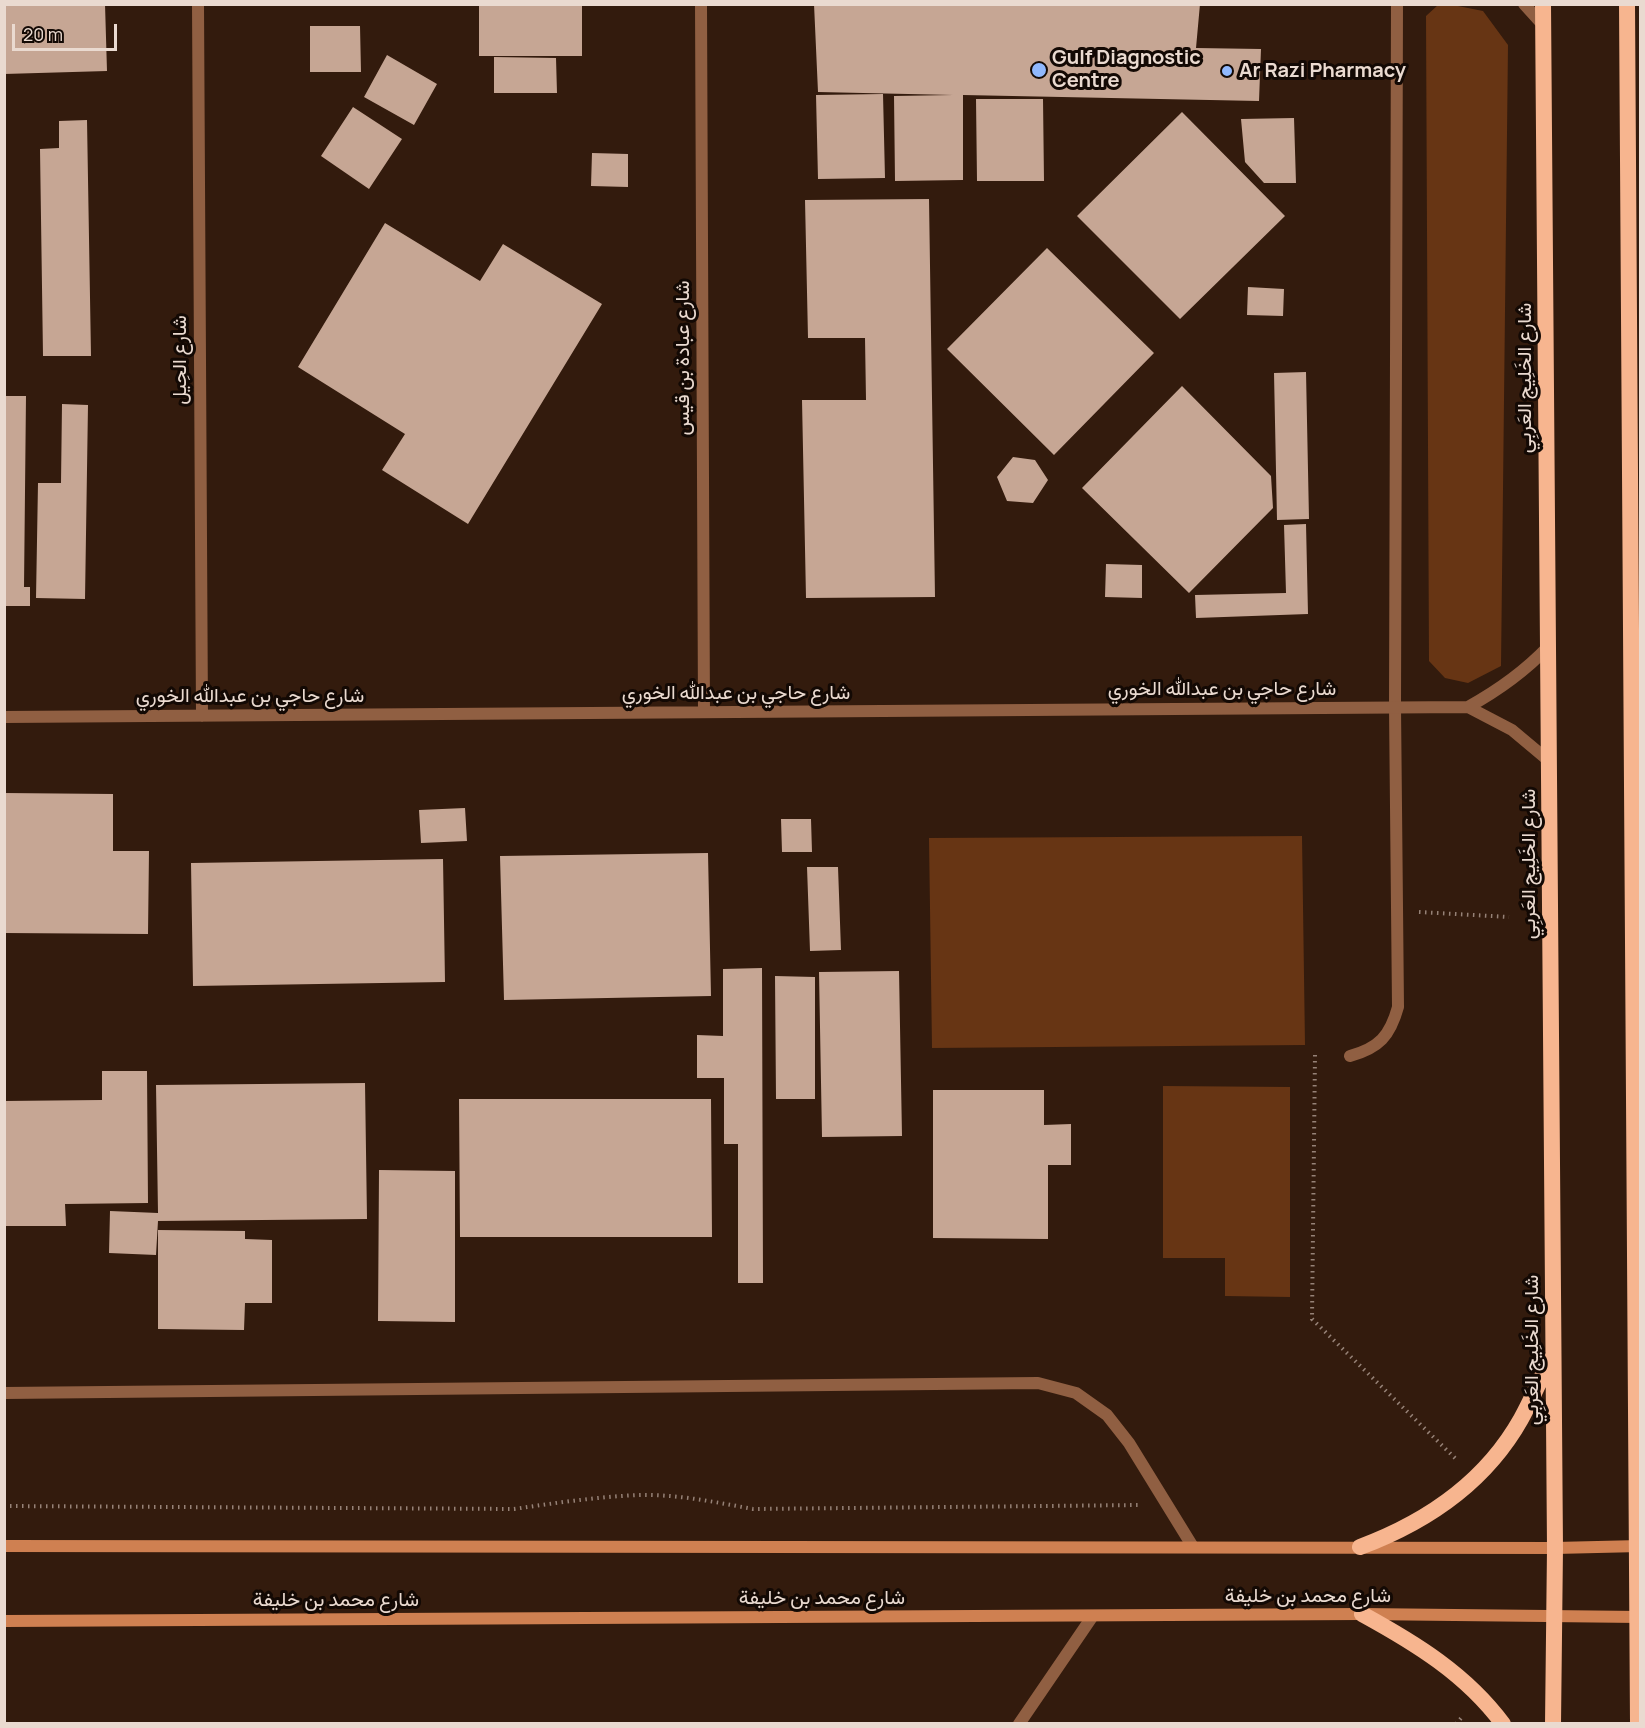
<!DOCTYPE html>
<html>
<head>
<meta charset="utf-8">
<style>
	body { margin:0 }
	#map { position:relative; width:1645px; height:1728px; overflow:hidden; background:#331b0d; font-family:Manrope,sans-serif }
	canvas { display:block }
	.frame { position:absolute; inset:0; border:6px solid #eadad0; pointer-events:none }
	.scale { position:absolute; left:12px; top:24px; width:105px; height:27px; box-sizing:border-box; border:3px solid #eadad0; border-top:0; padding-left:8px; font-size:18px; line-height:21px; white-space:nowrap; color:#eadad0; -webkit-text-stroke:4px #130904; paint-order:stroke }
</style>
</head>
<body>
<div id="map">
<canvas width="1645" height="1728"></canvas>
<div class="frame"></div>
<div class="scale">20 m</div>
</div>
<script>
const context = document.querySelector('canvas').getContext('2d');
context.lineJoin = 'round';
function fill(path, color) {
  context.fillStyle = color;
  context.fill(path, 'evenodd');
}
function trace(path, color, width, dash) {
  context.strokeStyle = color;
  context.lineWidth = width;
  context.lineCap = dash ? 'butt' : 'round';
  context.setLineDash(dash || []);
  context.stroke(path);
}
function label(font, color, halo, rows, align = 'center') {
  context.font = font + ' Manrope,Vazirmatn,sans-serif';
  context.lineWidth = 6;
  context.setLineDash([]);
  context.textBaseline = 'middle';
  context.strokeStyle = halo;
  context.fillStyle = color;
  for (const [text, x, y, turn = 0] of rows) {
    context.save();
    context.translate(x, y);
    context.rotate((+turn || 0) * Math.PI / 180);
    context.textAlign = isNaN(turn) ? turn : align;
    if (halo) context.strokeText(text, 0, 0);
    context.fillText(text, 0, 0);
    context.restore();
  }
}
const green = new Path2D(`
	M1438 5H1453L1483 11 1508 45 1501 666 1468 683 1445 678 1429 661 1426 16Z
	M1302 836 1305 1045 932 1048 929 838Z
	M1163 1086 1290 1087V1297L1225 1296V1258H1163Z`);
const building = new Path2D(`
	M4 4H105L107 71 4 74Z
	M479 4H582V56H479Z
	M814 4H1200L1196 48 1261 49 1259 101 963 95V180L895 181 894 96 953 95 818 92Z
	M310 26H360L361 72H310Z
	M387 55 437 84 414 125 364 97Z
	M494 57 556 58 557 93H494Z
	M883 94 885 178 818 179 816 95Z
	M976 99H1043L1044 181H977Z
	M353 107 402 139 369 189 321 156Z
	M1182 112 1285 216 1180 319 1077 216Z
	M1294 118 1296 183H1264L1245 162 1241 119Z
	M87 120 91 356H43L40 149 59 148V121Z
	M592 153 628 154V187L591 186Z
	M929 199 935 597 806 598 802 400H866L865 338H808L805 200Z
	M385 223 480 281 503 244 602 304 468 524 382 470 405 434 298 367Z
	M1047 248 1154 353 1054 455 947 349Z
	M1248 287 1284 289 1283 316 1247 315Z
	M1306 372 1309 519 1277 520 1274 373Z
	M1182 386 1271 476 1273 508 1189 593 1082 488Z
	M4 396H26L24 587H30V606H4Z
	M62 404 88 405 85 599 36 598 38 483H61Z
	M1013 457 1035 460 1048 480 1033 503 1007 501 997 477Z
	M1306 524 1308 614 1196 618 1195 595 1286 593 1284 525Z
	M1106 564 1142 565V598L1105 597Z
	M4 793 113 794V851H149L148 934 4 933Z
	M465 808 467 841 421 843 419 810Z
	M781 819H811L812 852H782Z
	M708 853 711 996 504 1000 500 856Z
	M443 859 445 982 193 986 191 863Z
	M807 867H838L841 950 810 951Z
	M762 968 763 1283H738V1144H724V1078H697V1035L723 1036V969Z
	M899 971 902 1136 822 1137 819 972Z
	M775 976 815 977V1099H776Z
	M102 1071H147L148 1203 65 1204 66 1226H4V1101L102 1100Z
	M365 1083 367 1219 158 1221 156 1255 109 1253 110 1211 158 1213 156 1085Z
	M933 1090H1044V1125L1071 1124V1165H1048V1239L933 1238Z
	M459 1099H711L712 1237H460Z
	M379 1170 455 1171V1322L378 1321Z
	M158 1230 245 1231V1239L272 1240V1303H245L244 1330 158 1329Z`);
const path = new Path2D(`
	M1419 912 1509 917
	M1315 1055 1312 1319 1457 1460
	M4 1506 514 1509C555 1503 596 1497 638 1495 676 1494 715 1502 753 1509L1138 1505
	M1456 1724 1462 1717`);
const service = new Path2D(`
	M1524 4 1543 25
	M1350 1056C1379 1048 1390 1036 1398 1007L1395 707 1397 4`);
const minor = new Path2D(`
	M198 4 202 716
	M701 4 704 712
	M1468 707C1499 690 1524 672 1548 647
	M4 717 1468 707 1512 730 1549 761
	M4 1393 1038 1383 1076 1393 1107 1415 1129 1443 1193 1547
	M1019 1724 1092 1617`);
const secondary = new Path2D(`
	M4 1546 1555 1548 1640 1546
	M4 1621 1362 1614 1640 1617`);
const trunk = new Path2D(`
	M1543 4 1555 1548 1553 1724
	M1627 4 1638 1724
	M1360 1547C1427 1522 1485 1483 1521 1419 1532 1399 1541 1377 1552 1357
	M1362 1614C1415 1643 1466 1674 1503 1724`);
const markers = [
	[1039,70,8,"#90b8fd"],
	[1227,71,6,"#90b8fd"]
];
const poiNames = [
	["Gulf Diagnostic",1052,58],
	["Centre",1052,81],
	["Ar Razi Pharmacy",1239,71]
];
const streetNames = [
	["شارع عبادة بن قيس",683,358,-90],
	["شارع الحِيل",180,360,-90],
	["شارع الخَلِيج العَربِي",1525,378,-90],
	["شارع حاجي بن عبدالله الخوري",1222,689],
	["شارع حاجي بن عبدالله الخوري",736,693],
	["شارع حاجي بن عبدالله الخوري",250,696],
	["شارع الخَلِيج العَربِي",1529,864,-90],
	["شارع الخَلِيج العَربِي",1532,1350,-90],
	["شارع محمد بن خليفة",1308,1596],
	["شارع محمد بن خليفة",822,1598],
	["شارع محمد بن خليفة",336,1600]
];
fill(green, '#673514');
fill(building, '#c6a694');
trace(path, '#968277', 4, [1.5, 4.5]);
trace(service, '#905f42', 12);
trace(minor, '#905f42', 12);
trace(secondary, '#cf8051', 12);
trace(trunk, '#f7b58f', 16);
for (const [x, y, r, color] of markers) {
  const dot = new Path2D();
  dot.arc(x, y, r, 0, 2 * Math.PI);
  context.fillStyle = color;
  context.fill(dot);
  trace(dot, '#130904', 2);
}
label('bold 20px', '#eadad0', '#130904', poiNames, 'left');
label('20px', '#eadad0', '#130904', streetNames);
</script>
</body>
</html>
